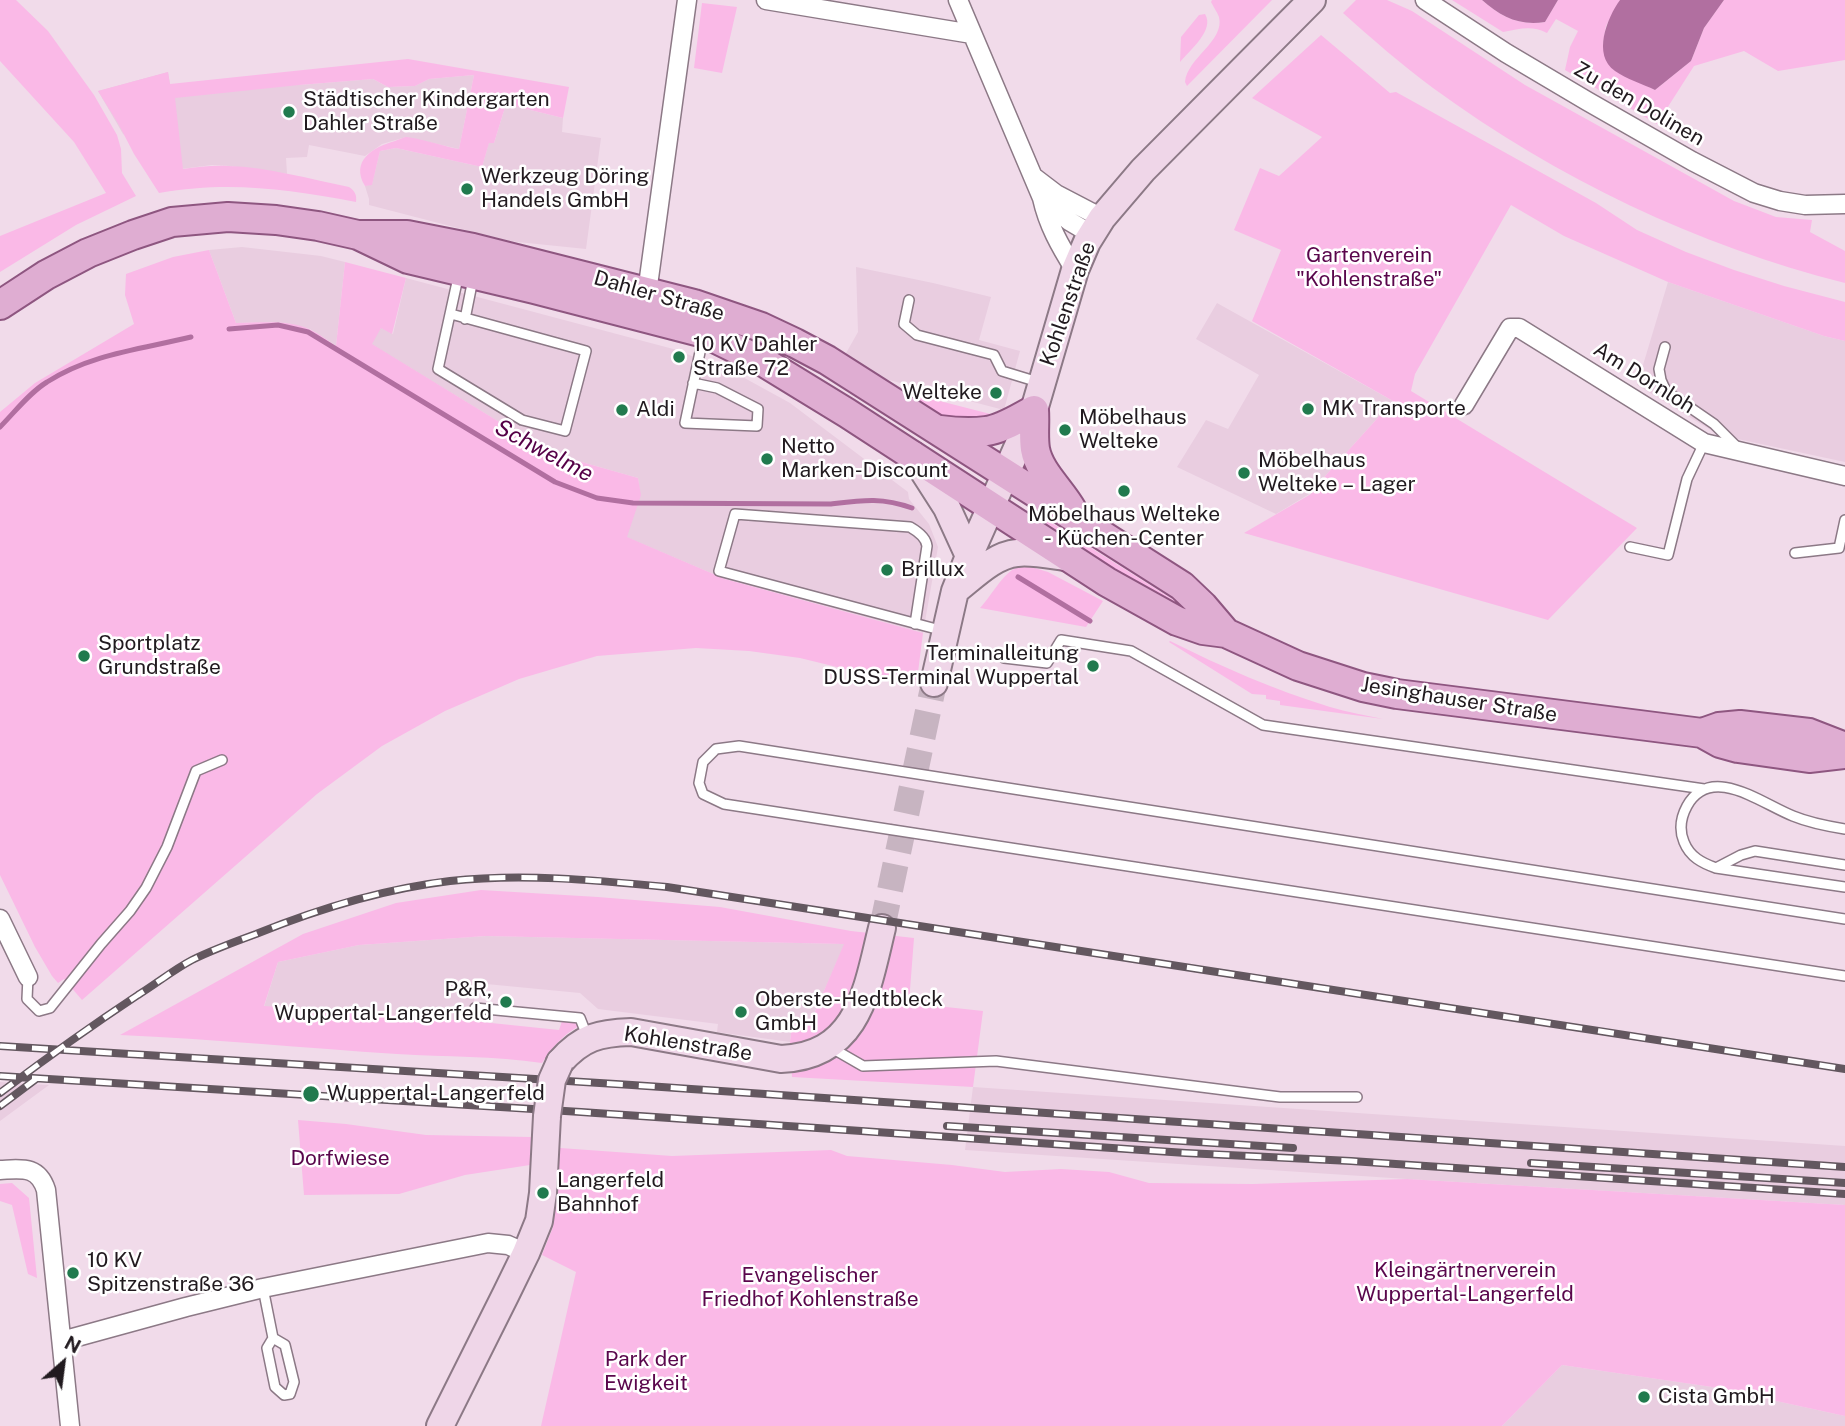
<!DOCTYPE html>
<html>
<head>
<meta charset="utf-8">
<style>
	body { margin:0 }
	#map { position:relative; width:1845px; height:1426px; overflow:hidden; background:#f1dbea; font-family:"Public Sans",sans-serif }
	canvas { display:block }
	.north { position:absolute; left:28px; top:1328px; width:70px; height:70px; -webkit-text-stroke:5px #fff; paint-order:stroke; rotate:28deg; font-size:19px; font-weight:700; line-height:28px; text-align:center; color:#211a1f }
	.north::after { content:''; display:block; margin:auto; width:24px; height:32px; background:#211a1f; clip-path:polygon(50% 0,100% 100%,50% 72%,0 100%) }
</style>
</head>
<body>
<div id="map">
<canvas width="1845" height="1426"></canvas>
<div class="north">N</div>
</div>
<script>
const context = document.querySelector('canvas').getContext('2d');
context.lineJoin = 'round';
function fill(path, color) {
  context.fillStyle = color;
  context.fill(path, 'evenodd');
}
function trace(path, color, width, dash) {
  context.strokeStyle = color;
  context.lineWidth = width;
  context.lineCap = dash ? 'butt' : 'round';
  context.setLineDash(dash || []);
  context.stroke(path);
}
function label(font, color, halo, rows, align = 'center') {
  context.font = font + ' "Public Sans",sans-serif';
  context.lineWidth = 5;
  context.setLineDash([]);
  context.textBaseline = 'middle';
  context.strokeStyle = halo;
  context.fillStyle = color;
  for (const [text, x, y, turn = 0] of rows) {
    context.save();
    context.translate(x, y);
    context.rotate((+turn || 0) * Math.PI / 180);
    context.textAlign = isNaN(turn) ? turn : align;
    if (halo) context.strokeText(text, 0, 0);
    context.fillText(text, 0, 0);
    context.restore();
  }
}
const built = new Path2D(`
	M168 72 170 84 299 85 373 79 388 87 415 86 429 79 474 75 459 149 406 137 382 144 365 156 309 145 307 157 286 158 287 174 230 166 212 165 173 170 123 134 98 91Z
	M506 104 563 118 562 132 601 138 586 249 508 241 369 205V199L365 186 372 184 380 151 396 148 482 167 489 142 494 143Z
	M242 247 321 256 345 262 336 346 310 329 277 322 236 323 209 250Z
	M856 267 933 283 991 297 979 340 1020 351 1004 410 885 379 861 366 845 355 858 332Z
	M406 278 677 350 739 375 790 403 908 492 909 499 929 524 938 547 923 633 725 579 626 537 640 495 638 478 550 453 371 344 381 327 393 334Z
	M1668 282 1824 336 1845 341V462L1719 435 1637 385Z
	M1217 303 1393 401 1326 475 1311 493 1276 514 1177 467 1206 420 1228 429 1259 375 1196 339Z
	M486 936 845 944 810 1022 792 1025 790 1042 717 1032 718 1024 598 1009 580 993 476 983 472 1021 264 1007 278 962 359 945Z
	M0 1082 30 1084 49 1085 0 1121Z
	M973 1087 1845 1146V1205L1407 1179 965 1150Z
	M1562 1365 1712 1387 1845 1416V1426H1502Z`);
const green = new Path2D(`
	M0 0H16L48 31 94 95 117 135 121 149 122 173 136 196 76 225 0 272V236L106 193 74 142 0 61Z
	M1212 0H1272L1187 86 1185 82C1187 58 1225 41 1219 17 1217 12 1213 6 1211 2Z
	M1356 0H1387L1412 11 1525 85 1734 201 1776 217 1812 220 1810 232 1845 251V283C1698 246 1556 178 1433 88 1402 65 1372 39 1343 13Z
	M1452 0H1482C1501 17 1519 26 1545 22L1558 0H1620L1606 26 1603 44 1614 70 1655 90 1691 61 1704 28 1724 0H1845V60L1778 71 1744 51 1694 66 1657 124 1565 70 1570 47 1578 31 1556 19 1547 33C1532 25 1519 29 1503 32Z
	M702 3 737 7 722 73 694 68Z
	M1205 14C1215 30 1190 50 1180 62L1181 37 1199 15Z
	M1321 35 1390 93 1396 92 1596 203 1637 230 1686 252 1734 270 1784 286 1845 302V341L1824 336 1668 282 1564 236 1511 205 1415 374 1411 391 1637 528 1548 620 1244 533 1311 494 1326 475 1393 401 1252 321 1281 250 1234 230 1260 168 1279 176 1322 137 1252 98Z
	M408 59 569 87 563 118 506 104 494 143H489L482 167 396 148 380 151 372 185 365 186C350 161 373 147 395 141 398 140 402 138 405 137 416 137 446 147 459 149L474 75 429 79 415 86 388 87 373 79 299 85 175 98 183 169C198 167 213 165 228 166 268 167 309 179 349 187 355 191 357 195 356 202 286 189 229 181 159 193L134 154 119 125 98 91 168 72 170 84Z
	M209 250 236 323C261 323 289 319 311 330 320 334 328 341 336 346L345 262 406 278 392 334 381 328 372 344 550 453 638 478 641 495 627 537 725 579 923 633 917 680H890L800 658 749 651 696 648 597 656 519 679 445 711 382 746 317 794 82 1000 64 979 58 983 52 976 35 947 0 875V412L35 383 134 324 125 295 126 274 173 257Z
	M893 389 1002 417V420L946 419 932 413Z
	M1028 508 1210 623 1211 627 1024 518Z
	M1028 566 1048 572 1103 601 1086 627 980 608C990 598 1003 573 1016 568 1020 566 1024 567 1028 566Z
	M1170 641C1222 667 1275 690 1330 707 1347 712 1365 715 1383 719L1280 705V701L1266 699V695L1252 694 1169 642Z
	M481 890 598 897 720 907 851 931 914 938 909 1003 983 1011 973 1087 792 1077 790 1042 792 1025 811 1021 844 944 486 936 359 945 278 962 264 1006 472 1021 559 1030 562 1021 578 1022 579 1026C563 1035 552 1047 542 1063 494 1056 446 1057 397 1054 305 1048 212 1039 120 1035L303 934 396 903Z
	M298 1120 346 1124 426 1135 531 1137 530 1165 465 1175 399 1194 304 1195Z
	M560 1148 672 1156 831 1150 847 1156 952 1165 1005 1172 1061 1169 1109 1172 1149 1183 1253 1184 1407 1179 1845 1205V1416L1712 1387 1562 1365 1502 1426H541L576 1272 542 1255 553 1227Z
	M12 1183 29 1198 37 1278 28 1274 12 1205 0 1201V1184Z`);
const water = new Path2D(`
	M1482 0H1558L1545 22C1519 26 1501 17 1482 0Z
	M1620 0H1724L1704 28 1691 61 1655 90C1643 84 1626 79 1615 71 1592 55 1607 18 1620 0Z`);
const stream = new Path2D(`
	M229 329 278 325 308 332 555 482 597 498 633 503 831 504C863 500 882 497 912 508
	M0 427C15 412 29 393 47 382 90 354 142 349 191 337
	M1018 577 1090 621`);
const secondaryTunnel = new Path2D(`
	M882 928 934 683`);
const lane = new Path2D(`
	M909 300 904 324 917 335 994 355 1002 371 1038 382
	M451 314 586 351 565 431 522 420 438 369 459 273
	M465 319 473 279
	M1665 347 1659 369 1661 380 1666 391 1714 424 1735 445V449
	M693 383 717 388 758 409 757 426 685 423 703 338
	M1630 547 1668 555 1687 479 1704 443
	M1795 553 1839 548 1845 520
	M915 624 927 546C926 537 917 531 910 527L735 514 719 571 925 626 944 631
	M1004 658 1047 663 1061 640 1131 651 1263 725 1704 789
	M1845 829C1826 826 1810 823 1793 816 1762 804 1711 763 1687 806 1681 817 1679 830 1684 842 1690 857 1702 863 1716 868L1845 887
	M1716 868 1741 855 1755 851 1845 865
	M1845 919 739 746 716 749 703 762 699 783 703 794 724 804 1845 976
	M28 977 27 999 39 1011 50 1008 101 944 130 911 146 888 167 847 196 771 222 760
	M475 1008 580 1018 587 1036
	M830 1047 863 1066 996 1061 1280 1097H1357
	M263 1288 273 1338 267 1348 275 1387 284 1395 290 1394 294 1382 285 1345 273 1338`);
const street = new Path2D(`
	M766 0 972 34
	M958 0 1042 198C1048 225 1060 246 1075 270
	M1425 0 1506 53 1587 101 1692 161 1754 193 1780 201 1805 205 1845 204
	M1035 178 1056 194 1102 218
	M1042 198 1069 221 1091 234
	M646 300 687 0
	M1464 405 1510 328H1519L1704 443 1845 476
	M0 919 28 977
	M0 1170C21 1169 38 1165 46 1190L70 1426
	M62 1341 186 1307 263 1288 488 1243 508 1245 526 1253`);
const secondary = new Path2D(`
	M913 455 947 508 969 556
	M956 590C973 577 994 555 1017 553 1034 551 1054 556 1072 558
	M934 683 955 591 969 556 1034 410 1075 270 1087 242 1102 218 1143 170 1312 0
	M560 1062C582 1037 599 1033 631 1032L781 1059C859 1056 867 989 882 928
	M440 1426 506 1294 526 1253 539 1221 543 1193 547 1116`);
const primary = new Path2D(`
	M358 235 408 259 534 289 704 333 767 364 847 413 1107 582 1177 621 1203 630 1226 633 1298 666 1363 687 1397 694 1702 733 1720 743 1738 748 1809 758 1845 754
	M0 305 46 275 88 253 133 235 172 222 228 217 276 220 318 226 358 235H407L473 248 694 304 761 327 795 343 827 360 1182 586 1203 606 1226 633
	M940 430C955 432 971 433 986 431 1003 429 1020 417 1034 410 1035 422 1033 436 1035 449 1039 472 1061 490 1072 510
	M1702 733 1719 727 1740 725 1809 733 1845 747`);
const rail = new Path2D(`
	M0 1046 632 1085 1845 1167
	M0 1076 581 1112 1186 1153 1351 1161 1845 1194
	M0 1093C45 1059 91 1026 138 995 156 984 173 970 192 960 212 950 234 942 256 934 318 909 382 889 450 881 521 873 595 880 667 887L1845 1069
	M0 1106 36 1079
	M947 1126 1293 1148
	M1531 1163 1845 1183`);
const secondaryBridge = new Path2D(`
	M547 1116 552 1080 560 1062`);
const markers = [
	[289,112,7,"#217a4e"],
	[467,189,7,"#217a4e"],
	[679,357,7,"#217a4e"],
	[996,393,7,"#217a4e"],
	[1308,409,7,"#217a4e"],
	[622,410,7,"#217a4e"],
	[1065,430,7,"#217a4e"],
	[767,459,7,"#217a4e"],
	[1244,473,7,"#217a4e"],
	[1124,491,7,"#217a4e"],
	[887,570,7,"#217a4e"],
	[84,656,7,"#217a4e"],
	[1093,666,7,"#217a4e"],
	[506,1002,7,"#217a4e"],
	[741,1012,7,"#217a4e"],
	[311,1094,9,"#217a4e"],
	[543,1193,7,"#217a4e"],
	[73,1273,7,"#217a4e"],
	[1644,1397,7,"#217a4e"]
];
const poiNames = [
	["Städtischer Kindergarten",303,100],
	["Dahler Straße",303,124],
	["Werkzeug Döring",481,177],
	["Handels GmbH",481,201],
	["10 KV Dahler",693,345],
	["Straße 72",693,369],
	["Welteke",982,393,"right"],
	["MK Transporte",1322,409],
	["Aldi",636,410],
	["Möbelhaus",1079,418],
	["Welteke",1079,442],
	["Netto",781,447],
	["Marken-Discount",781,471],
	["Möbelhaus",1258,461],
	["Welteke – Lager",1258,485],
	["Möbelhaus Welteke",1124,515,"center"],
	["- Küchen-Center",1124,539,"center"],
	["Brillux",901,570],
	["Sportplatz",98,644],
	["Grundstraße",98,668],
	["Terminalleitung",1079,654,"right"],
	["DUSS-Terminal Wuppertal",1079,678,"right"],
	["P&R,",492,990,"right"],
	["Wuppertal-Langerfeld",492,1014,"right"],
	["Oberste-Hedtbleck",755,1000],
	["GmbH",755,1024],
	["Wuppertal-Langerfeld",327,1094],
	["Langerfeld",557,1181],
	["Bahnhof",557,1205],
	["10 KV",87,1261],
	["Spitzenstraße 36",87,1285],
	["Cista GmbH",1658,1397]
];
const streetNames = [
	["Zu den Dolinen",1639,104,30],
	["Dahler Straße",659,296,16],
	["Kohlenstraße",1068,304,-71],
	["Am Dornloh",1644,378,32],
	["Jesinghauser Straße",1459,700,9],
	["Kohlenstraße",688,1044,9]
];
const parkNames = [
	["Gartenverein",1369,256],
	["\"Kohlenstraße\"",1369,280],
	["Dorfwiese",340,1159],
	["Kleingärtnerverein",1465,1271],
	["Wuppertal-Langerfeld",1465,1295],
	["Evangelischer",810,1276],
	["Friedhof Kohlenstraße",810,1300],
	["Park der",646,1360],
	["Ewigkeit",646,1384]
];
const waterNames = [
	["Schwelme",544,451,28]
];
fill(built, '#e9cde0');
fill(green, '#fab9e7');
fill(water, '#b16fa0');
trace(stream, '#b16fa0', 5);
trace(secondaryTunnel, '#c7b4c1', 26, [26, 13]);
trace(lane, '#8c7986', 12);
trace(street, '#8c7986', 21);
trace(secondary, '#8c7986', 30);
trace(primary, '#8e5680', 32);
trace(lane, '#fff', 9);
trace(street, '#fff', 18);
trace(secondary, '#efd6e8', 26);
trace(primary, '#dfadd2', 28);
trace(rail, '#63575f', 8);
trace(rail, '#fff', 5, [16]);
trace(secondaryBridge, '#8c7986', 30, []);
trace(secondaryBridge, '#efd6e8', 26);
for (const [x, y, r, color] of markers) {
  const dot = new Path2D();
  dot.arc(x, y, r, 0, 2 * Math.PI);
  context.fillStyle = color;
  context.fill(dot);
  trace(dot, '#fff', 2.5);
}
label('21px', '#211a1f', '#fff', poiNames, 'left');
label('21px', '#211a1f', '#fff', streetNames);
label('21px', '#5a064c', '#fff', parkNames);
label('italic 23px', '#550047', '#fff', waterNames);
</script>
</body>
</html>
